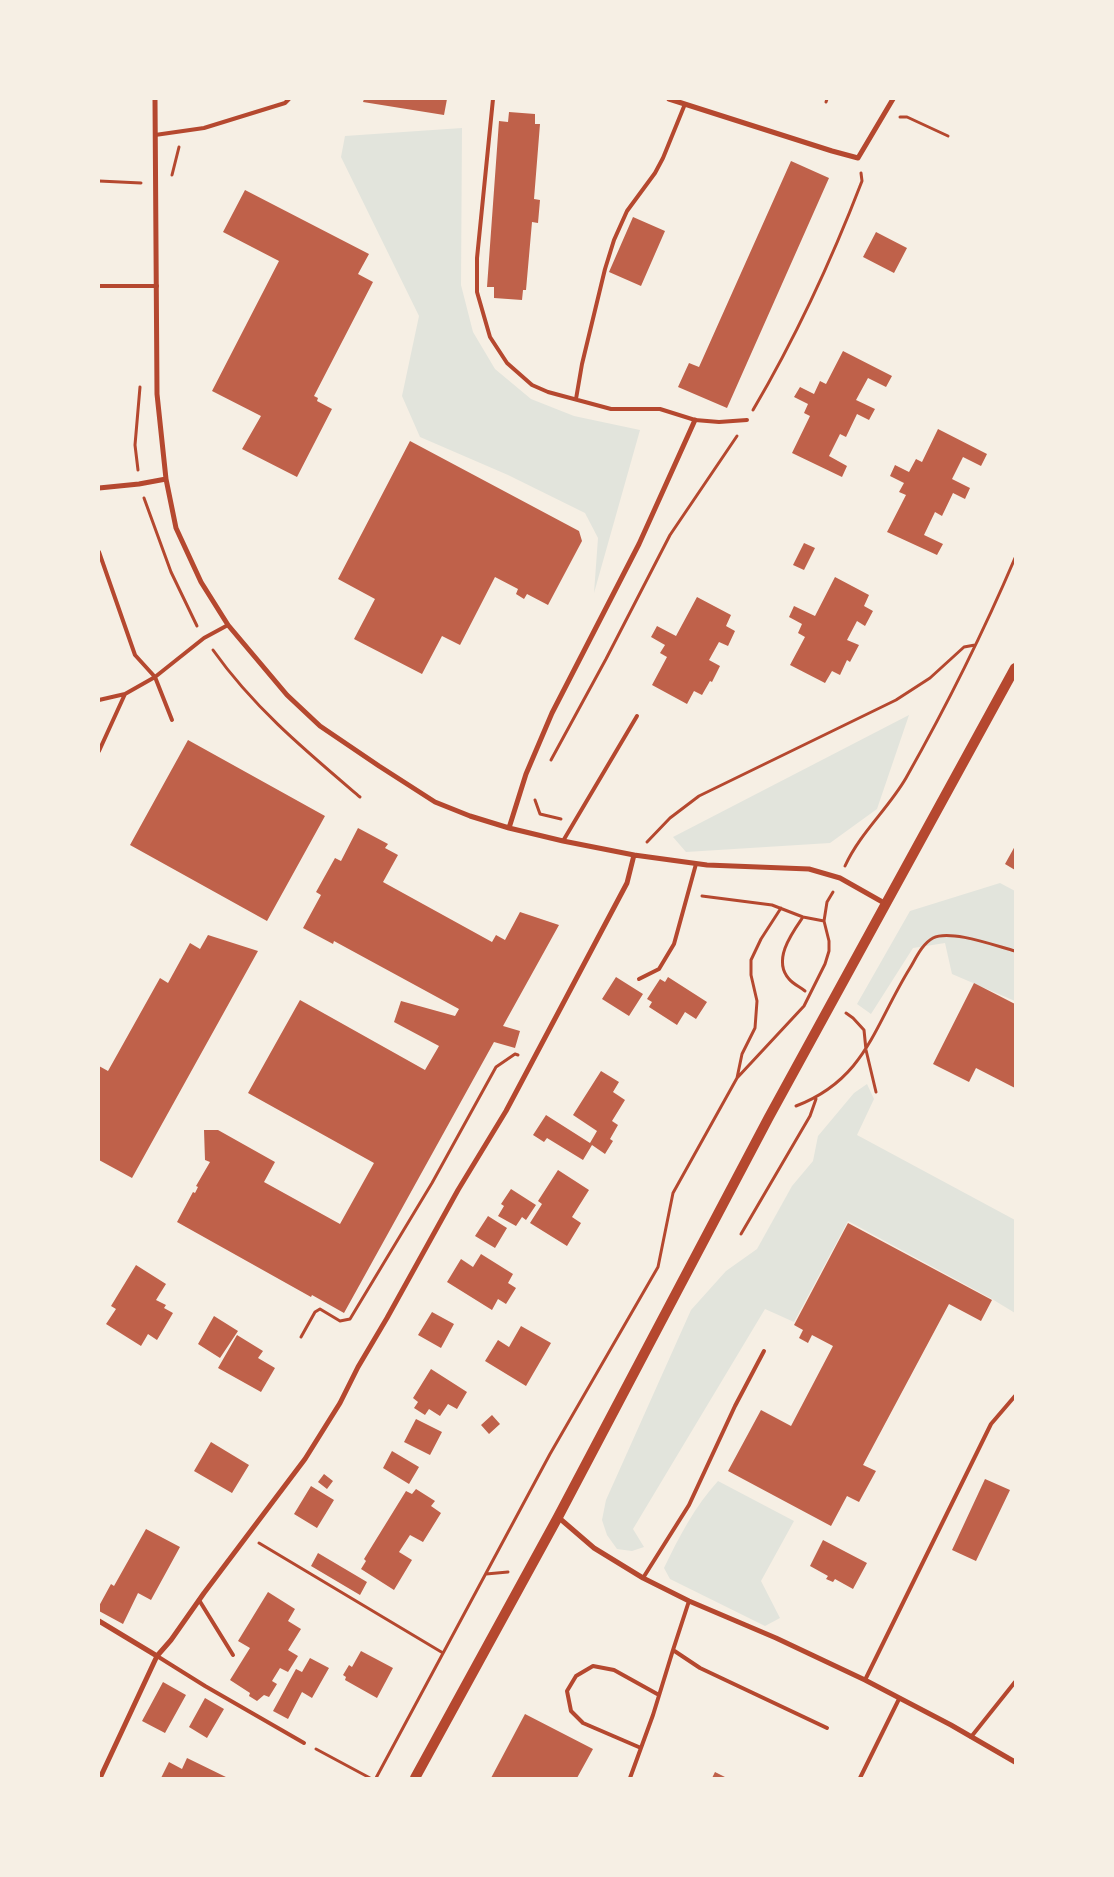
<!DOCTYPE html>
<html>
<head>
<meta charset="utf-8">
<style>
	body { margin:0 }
	#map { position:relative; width:1114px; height:1877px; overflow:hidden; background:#f6efe4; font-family:"Exo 2",sans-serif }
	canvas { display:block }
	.frame { position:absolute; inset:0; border:100px solid #f6efe4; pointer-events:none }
</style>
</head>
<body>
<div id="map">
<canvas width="1114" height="1877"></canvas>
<div class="frame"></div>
</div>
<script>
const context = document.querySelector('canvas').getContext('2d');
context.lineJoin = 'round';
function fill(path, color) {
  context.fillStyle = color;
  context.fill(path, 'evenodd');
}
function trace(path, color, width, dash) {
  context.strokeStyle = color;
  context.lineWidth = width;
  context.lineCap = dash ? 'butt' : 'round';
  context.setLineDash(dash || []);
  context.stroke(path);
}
const green = new Path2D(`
	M462 128 461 285 473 332 495 369 531 399 574 416 640 430 594 593 598 538 585 513 508 475 420 437 402 396 419 316 341 157 345 136Z
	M909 715 877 809 830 843 686 852 673 837Z
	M1000 883 1015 891V1001L952 974 945 943 913 948 871 1014 857 1004 910 911Z
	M867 1084 874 1099 857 1135 1015 1220V1313L992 1299 848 1221 794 1322 765 1309 633 1529 644 1547 632 1551 617 1549 607 1535 602 1520 606 1500 691 1310 726 1271 757 1249 792 1186 813 1161 818 1136 854 1093Z
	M718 1481 794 1521 761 1581 780 1618 765 1626 670 1579 664 1568C679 1537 695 1506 718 1481Z`);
const building = new Path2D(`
	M364 99H447L444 115 363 102Z
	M509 112 535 114V124H540L534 199 540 200 538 223 532 222 526 290H523L522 300 494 298V287H487L499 121 508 122Z
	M791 161 829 178 727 408 678 387 689 363 699 367Z
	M245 190 369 254 358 274 373 282 314 396 318 398 317 401 332 409 297 477 242 449 261 416 212 391 279 261 223 232Z
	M633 217 665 231 641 286 609 272Z
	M876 232 907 248 894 273 863 257Z
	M843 351 892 376 886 387 868 378 856 400 875 409 869 420 857 414 846 437 840 434 829 456 847 466 842 477 792 453 810 416 804 413 808 404 794 397 800 387 814 394 820 381 826 384Z
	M938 429 987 454 981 466 963 457 952 479 970 488 965 499 953 493 942 516 935 512 924 535 943 544 937 555 887 532 906 495 899 492 904 483 890 476 895 465 909 472 916 459 922 462Z
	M410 441 579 531 582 541 548 605 527 594 524 599 516 594 518 589 495 577 460 645 442 636 422 674 354 639 375 599 338 579Z
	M804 543 815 548 804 570 793 565Z
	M835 577 869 595 864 606 873 611 865 626 857 621 847 640 859 645 850 662 847 660 840 675 832 671 825 683 790 665 805 637 798 633 802 624 789 617 794 606 815 616Z
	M697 597 731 615 726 626 735 631 728 646 719 642 709 660 720 666 712 682 710 681 702 695 694 691 687 704 652 685 667 657 660 653 665 645 651 637 657 626 676 636Z
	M188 740 325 816 267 921 130 845Z
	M358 828 388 844 385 848 398 855 383 882 492 942 496 935 505 940 520 912 559 925 503 1026 520 1031 515 1048 494 1042 344 1313 312 1295 311 1297 177 1222 193 1192 195 1193 198 1187 196 1186 210 1162 205 1160 204 1130H218L275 1162 264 1182 340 1224 374 1163 248 1093 300 1000 425 1070 439 1046 394 1022 401 1001 455 1016 459 1009 334 941 333 944 303 928 321 895 316 892 335 858 341 861Z
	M1015 846V870L1005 864Z
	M208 935 258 951 132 1178 99 1160V1066L108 1071 160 978 168 983 190 943 200 949Z
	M616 977 643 994 629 1016 602 999Z
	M668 977 707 1002 696 1019 685 1012 677 1025 649 1007 652 1002 647 999 660 979 665 982Z
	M974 983 1015 1004V1088L976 1068 969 1082 933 1064Z
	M601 1071 619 1082 613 1092 625 1100 612 1121 618 1125 610 1139 613 1141 605 1154 592 1145 583 1160 547 1138 544 1142 533 1135 546 1115 590 1143 597 1131 573 1115Z
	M558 1170 589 1190 572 1217 581 1223 567 1246 530 1223 542 1204 538 1201Z
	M511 1189 536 1205 526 1220 522 1217 516 1226 498 1216 504 1206 501 1204Z
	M488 1216 507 1228 495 1248 475 1236Z
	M848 1223 992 1300 981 1321 949 1304 863 1465 876 1471 859 1502 847 1496 831 1526 728 1471 761 1410 791 1426 833 1346 812 1335 808 1343 799 1338 803 1330 794 1325Z
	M481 1254 513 1274 508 1283 516 1288 506 1304 498 1299 492 1310 447 1282 461 1259 473 1267Z
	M136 1265 166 1284 156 1300 166 1305 164 1308 173 1313 157 1340 148 1334 141 1346 106 1324 116 1309 111 1306Z
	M432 1312 454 1324 441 1348 418 1335Z
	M214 1316 238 1331 220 1358 198 1344Z
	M521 1326 551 1343 526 1386 485 1361 498 1340 509 1347Z
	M237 1335 263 1351 258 1358 275 1368 261 1392 218 1368Z
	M431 1369 467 1392 457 1409 448 1404 440 1416 429 1409 425 1415 414 1408 418 1402 413 1398Z
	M492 1415 500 1424 489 1434 481 1425Z
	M416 1419 442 1432 430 1455 404 1442Z
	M211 1442 249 1465 232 1493 194 1471Z
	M392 1451 419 1467 409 1484 383 1468Z
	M324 1474 333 1481 327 1489 318 1482Z
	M985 1479 1010 1490 976 1561 952 1550Z
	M311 1486 334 1500 317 1528 294 1514Z
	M416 1489 435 1501 431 1506 441 1513 423 1542 410 1535 399 1552 412 1560 394 1590 361 1569 366 1561 364 1559 406 1491 412 1494Z
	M146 1529 180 1547 151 1600 138 1593 123 1624 99 1611V1606L111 1584 114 1586Z
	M823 1540 867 1563 853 1589 835 1579 833 1582 826 1579 828 1576 810 1566Z
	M318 1553 367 1582 360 1595 311 1566Z
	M268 1592 295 1609 288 1621 301 1629 288 1650 298 1656 288 1672 280 1668 272 1681 277 1684 269 1697 264 1695 257 1701 249 1696 250 1693 230 1680 250 1648 238 1641Z
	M361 1651 393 1668 377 1698 345 1680 346 1677 343 1675 349 1665 352 1667Z
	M310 1658 329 1668 312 1698 302 1692 288 1719 273 1711 296 1669 302 1672Z
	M163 1682 186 1695 165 1733 142 1721Z
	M205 1698 224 1709 207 1738 189 1727Z
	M525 1714 593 1749 577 1778H491Z
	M187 1758 228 1778H161L169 1762 182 1769Z
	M715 1772 727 1778H712Z`);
const path = new Path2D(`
	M826 102 827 99
	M900 117H907L948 136
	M172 175 179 147
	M99 181 141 183
	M753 410C796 337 832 259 862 181L861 173
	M138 470 135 445 140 387
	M144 498 171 572 197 626
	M213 650C254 708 306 751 360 797
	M551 760 606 659 670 535 737 436
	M535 800 540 814 561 819
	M647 842 670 818 699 796 896 700 930 678 964 647 975 645
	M845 866C860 833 888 809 906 778 946 707 983 633 1015 558
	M702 896 772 905 803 917 824 921
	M803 917C792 933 772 960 789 979 793 984 800 987 805 991
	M846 1013 853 1018 864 1030 866 1050 876 1092
	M737 1078 742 1054 755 1028 757 1001 751 975V960L761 939 781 908
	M796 1106C866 1079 874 1026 910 968 916 958 922 944 933 938 950 929 996 946 1015 951
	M741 1234 810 1116 816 1099
	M301 1337 315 1312 320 1309 340 1321 350 1319 432 1183 496 1067 515 1054 518 1055
	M259 1543 443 1653
	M486 1574 508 1572
	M316 1749 370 1778
	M376 1778 550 1454 658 1267 673 1193 737 1078 804 1006 825 964 829 951V941L824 921 827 902 833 892`);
const service = new Path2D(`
	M493 99 477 258V292L490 337 507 363 532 385 548 392 611 409H660L695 420 719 422 747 420
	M155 135 204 128 285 103 289 99
	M99 286H157
	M576 399 582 364 605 269 614 240 627 211 655 173 663 158 685 104
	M99 552 135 655 155 677 172 720
	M99 700 125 694 155 677 204 638 228 625
	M99 751 125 694
	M563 841 637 716
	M639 979 659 969 674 944 696 864
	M643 1578 689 1505 735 1406 764 1351
	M199 1600 233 1655
	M689 1601 673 1650 700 1668 827 1728
	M157 1656 205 1686 304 1743
	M865 1680 991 1424 1015 1396
	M971 1737 1015 1682
	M641 1748 583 1723 571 1711 567 1691 576 1676 593 1666 614 1670 659 1695
	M630 1778 653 1715 673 1650
	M860 1778 899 1699`);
const minor = new Path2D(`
	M155 99 157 394 166 479 176 528 201 582 228 625 287 695 320 726 379 766 435 802 470 816 509 828 563 841 634 855 707 865 809 869 840 878 886 904
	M669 99 832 151 858 158 893 99
	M99 488 139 484 166 479
	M509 828 526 774 552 713 639 544 695 420
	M558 1517 594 1548 643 1578 689 1601 776 1638 865 1680 951 1725 1015 1762
	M99 1621 157 1656
	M100 1778 157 1656 171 1640 204 1593 305 1459 340 1403 358 1367 387 1318 458 1190 506 1111 627 883 634 855`);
const secondary = new Path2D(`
	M415 1778 558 1517 769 1117 1015 668`);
fill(green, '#e2e4dc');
fill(building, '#bf614a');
trace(path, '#b5482f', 3);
trace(service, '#b5482f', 4);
trace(minor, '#b5482f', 5);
trace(secondary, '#b5482f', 10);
</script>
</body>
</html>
